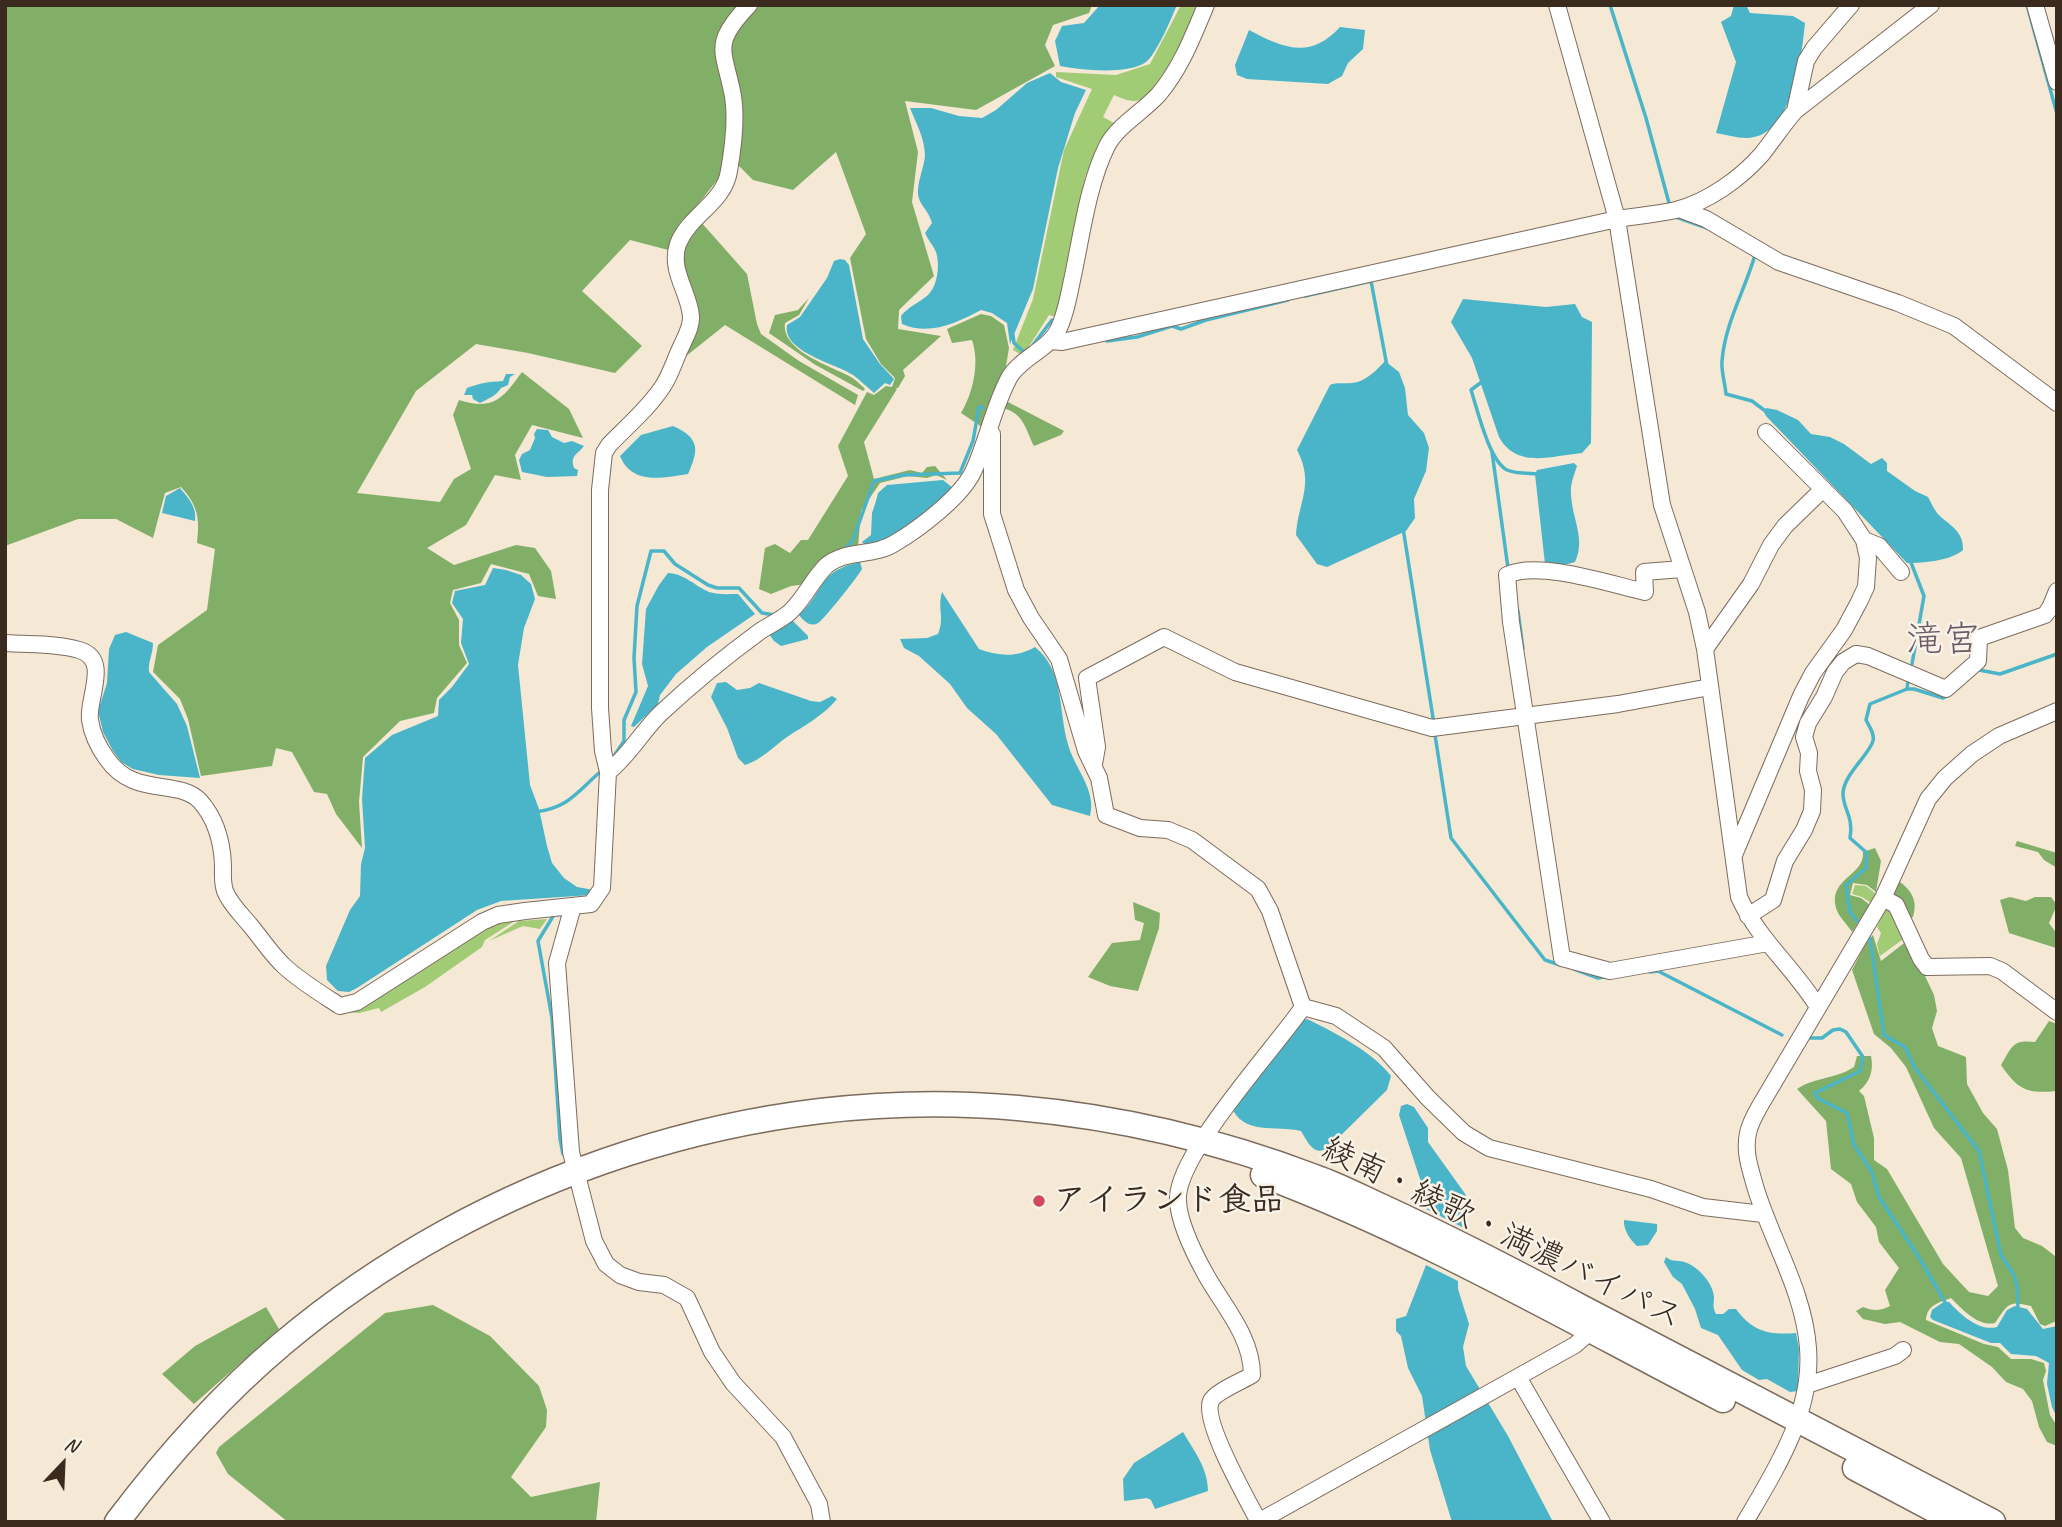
<!DOCTYPE html>
<html>
<head>
<meta charset="utf-8">
<style>
	body { margin:0 }
	#map { position:relative; width:2062px; height:1527px; overflow:hidden; background:#f5e8d5; font-family:Caveat,sans-serif }
	canvas { display:block }
	.frame { position:absolute; inset:0; border:7px solid #3b2a1e; pointer-events:none }
	.north { position:absolute; left:28px; top:1429px; width:70px; height:70px; -webkit-text-stroke:5px #f7f3e8; paint-order:stroke; rotate:23deg; font-size:19px; font-weight:700; line-height:28px; text-align:center; color:#3b2a1e }
	.north::after { content:''; display:block; margin:auto; width:24px; height:32px; background:#3b2a1e; clip-path:polygon(50% 0,100% 100%,50% 72%,0 100%) }
</style>
</head>
<body>
<div id="map">
<canvas width="2062" height="1527"></canvas>
<div class="frame"></div>
<div class="north">N</div>
</div>
<script>
const context = document.querySelector('canvas').getContext('2d');
context.lineJoin = 'round';
function fill(path, color) {
  context.fillStyle = color;
  context.fill(path, 'evenodd');
}
function trace(path, color, width, dash) {
  context.strokeStyle = color;
  context.lineWidth = width;
  context.lineCap = dash ? 'butt' : 'round';
  context.setLineDash(dash || []);
  context.stroke(path);
}
function label(font, color, halo, rows, align = 'center') {
  context.font = font + ' Caveat,"Klee One",sans-serif';
  context.lineWidth = 5;
  context.setLineDash([]);
  context.textBaseline = 'middle';
  context.strokeStyle = halo;
  context.fillStyle = color;
  for (const [text, x, y, turn = 0] of rows) {
    context.save();
    context.translate(x, y);
    context.rotate((+turn || 0) * Math.PI / 180);
    context.textAlign = isNaN(turn) ? turn : align;
    if (halo) context.strokeText(text, 0, 0);
    context.fillText(text, 0, 0);
    context.restore();
  }
}
const green = new Path2D(`
	M1181 5H1200C1189 31 1168 90 1140 100 1130 103 1122 98 1114 95L1103 117 1116 124 1099 142 1085 177 1056 317 1049 315 1028 348 1020 354 1013 350 1033 299 1064 150 1092 89 1056 77V72L1116 75 1150 64Z
	M1855 885 1866 886 1876 894 1871 903 1862 897 1852 894Z
	M1887 905 1906 937 1880 956 1877 944 1881 933 1877 927Z
	M551 913 547 917 518 919 485 940 482 947 425 987 381 1012 379 1008 359 1013 345 1012 479 929 502 919Z
	M547 919 540 929 523 926 489 941 519 921Z`);
const forest = new Path2D(`
	M5 5H1092L1089 13 1053 25 1045 45 1055 66 976 110 905 101 918 152 912 202 934 276 899 310 898 329 941 336 903 370 905 376 898 388H895L897 389 864 442 874 479 910 470 922 473 927 467 935 466 947 480 936 475 927 478 908 476 880 483 861 511 858 547 806 584 791 586 771 594 759 589 765 548 775 544 790 553 801 540H808L848 476 838 446 867 392 874 395 886 386 892 387 895 378 881 364 866 339 850 258 866 234 836 152 793 190 753 180 733 160 692 212 747 274 757 324 761 334 799 361 858 395 855 405 725 325 685 357 694 315 676 252 630 240 582 291 642 346 615 373 528 353 476 344 416 391 357 493 440 502 454 479 471 469 453 415 459 400C494 411 503 398 522 372L569 409 583 438 532 425 515 455 521 480 495 475 466 525 427 548 454 565 516 545 535 548 551 571 556 599 538 596 529 574 491 564 481 583 453 590 450 603 459 620V645L467 663 437 698 434 713 400 721 363 757 359 802 362 848 336 814 327 794 314 792 292 752 276 748 272 766 201 776 188 719 180 699 153 672 158 645 207 610 215 549 197 543C200 518 198 506 181 487L165 493 153 538 116 519H78L5 546Z
	M809 298 799 315 785 323C781 350 828 365 847 375 854 378 860 384 865 389L863 391 814 364 769 333 775 315 798 310Z
	M981 314 991 316 1004 325 1009 348 1005 372 982 427 961 413C973 393 980 363 972 340L952 343 947 329Z
	M1006 401 1064 431 1061 435 1034 446C1025 428 1024 413 1002 408Z
	M2017 841 2057 853V868L2044 860 2038 852 2015 846Z
	M1875 848 1881 861 1876 892 1867 885 1853 883 1850 895 1861 898 1870 905 1852 932C1848 925 1838 916 1836 908 1828 878 1865 876 1863 852Z
	M1899 881C1912 891 1918 901 1913 917L1910 918 1892 898Z
	M2010 897 2026 901 2035 897H2051L2057 905 2049 923 2057 934 2056 948 2009 933 2000 900Z
	M1133 902 1160 913 1159 928 1138 991 1110 986 1088 977 1112 943 1140 940 1144 923 1135 920Z
	M1873 935 1881 961 1908 940 1934 995 1937 1011 1932 1028 1938 1046 1966 1057 1967 1084 1983 1113 1997 1129 2008 1170 2015 1228 2023 1238 2042 1246 2055 1256 2057 1264V1323L2054 1322 2045 1326 2040 1324 2031 1306C2008 1300 2008 1304 1995 1323 1978 1327 1962 1309 1951 1298 1938 1303 1927 1305 1926 1320L1984 1344 1998 1347 2011 1359H2031L2044 1363 2046 1371 2043 1380 2050 1415 2057 1426V1446L2047 1442 2039 1427 2032 1401 2023 1389 2006 1382 1992 1367 1959 1344 1940 1342 1900 1322 1885 1324 1863 1319 1856 1311 1863 1307C1874 1311 1880 1311 1890 1306L1885 1290 1899 1268 1879 1242 1876 1227 1857 1202 1851 1184 1831 1169 1826 1121 1797 1089C1815 1077 1836 1079 1854 1067L1857 1056H1871C1874 1070 1870 1082 1859 1091L1864 1096 1874 1138V1160L1887 1169 1943 1264 1969 1292 1988 1296 1998 1286 1961 1158 1934 1128 1906 1067 1891 1048 1874 1034 1852 970 1866 943Z
	M2049 1021 2057 1024V1091C2027 1094 2018 1090 2001 1065 2012 1047 2012 1039 2035 1042Z
	M433 1305 490 1336 539 1386 547 1410 546 1427 511 1477 531 1497 600 1482 596 1522H288L228 1474 216 1453 219 1447 385 1313Z
	M266 1307 279 1329 194 1404 162 1374 195 1346Z`);
const water = new Path2D(`
	M1100 5H1177C1172 17 1156 55 1146 62 1128 75 1080 70 1060 66L1055 41 1062 26 1084 23Z
	M1734 5H1746L1750 13 1793 16 1805 23C1802 54 1793 130 1754 137 1743 140 1728 135 1716 133L1736 62 1721 22 1731 16Z
	M1340 27 1365 30 1363 49 1348 63 1342 76 1328 84 1247 79 1237 75 1235 65 1249 30C1283 48 1310 60 1340 27Z
	M1050 73 1061 82 1086 90 1075 113 1058 168 1033 289 1010 344 1007 323 992 313 981 310C956 323 930 336 902 324L901 316C909 306 919 303 928 295 938 285 940 265 936 252 933 245 928 240 925 233L932 223C928 209 919 205 918 194 917 183 924 167 925 156 925 139 916 123 910 108H931L959 116 982 118 996 110 1027 83Z
	M840 259 845 260 849 265 863 339 880 364 894 379 890 385 885 383 874 393C867 387 860 380 853 375 837 364 782 352 787 325L800 317 827 278 834 261Z
	M1463 299 1546 307 1575 304 1582 317 1592 322 1591 443 1582 453C1550 456 1517 469 1499 437L1472 358 1451 322Z
	M1385 361 1399 372 1405 388 1408 415 1424 433 1429 448 1426 471 1414 499 1415 518 1406 531 1327 567 1317 564 1296 535C1298 502 1315 484 1297 450L1330 385C1337 382 1344 384 1352 383 1365 382 1377 370 1385 361Z
	M506 374H515L510 377 508 385 501 388C496 396 488 399 480 403L473 399 472 395H464L467 388C481 383 487 382 503 381Z
	M1766 408 1777 410 1798 420 1811 434 1830 437 1844 444 1871 464 1882 458 1887 463V471L1915 491 1928 497C1931 502 1933 508 1937 513 1948 525 1964 530 1963 550 1950 561 1923 563 1907 563L1766 416 1764 412Z
	M673 426C700 438 699 450 688 474 662 478 632 485 620 456L641 435Z
	M537 429 548 430 552 437 564 443 572 441 584 446C577 455 570 455 574 468L578 470 577 476 547 477 522 472 519 460 522 454 530 450 535 438 534 434Z
	M1574 463 1577 466C1574 475 1570 485 1571 494 1572 519 1586 539 1575 562L1568 564H1545L1535 474 1537 470Z
	M943 480 953 488C923 514 904 531 868 548L862 542 871 535 872 513 876 501 878 493 887 485Z
	M180 488C189 499 197 507 195 521L162 513 166 496Z
	M860 562 862 569C859 575 823 621 818 623 810 628 803 620 799 615 827 589 816 572 860 562Z
	M493 568 506 570 521 575 531 584 535 599 524 628 518 665 530 785 539 809 547 846 552 863 564 878 577 887 594 890 591 895 501 901 477 910 357 988 349 992 338 991 327 980 326 966 350 910 360 896 361 864 365 848 362 799 365 758 392 735 438 716 439 700 452 687 469 664 461 643 463 619 452 603 455 591 485 585Z
	M668 573C685 574 695 586 709 592 719 595 728 594 738 594L755 614 707 647 676 674 660 695 658 704 634 727 631 726 648 686 642 664 646 609 659 585Z
	M942 592 979 649C999 656 1016 658 1035 647 1065 671 1058 711 1068 744 1074 768 1097 790 1090 816L1052 805 996 734 967 708 950 684 919 656 904 648 900 639 927 638 938 634C945 617 937 609 942 592Z
	M792 620 808 636V639L781 646 774 641 769 634Z
	M126 632 153 643C153 654 148 661 149 672L177 704 187 726 200 778 159 775 133 769 121 762 113 751 103 732 98 711 107 683 109 649 115 635Z
	M726 682 737 690 750 688 759 683 811 701 820 702 832 696 837 699C823 716 805 725 787 737 773 747 761 760 745 765L738 758 727 728 711 697 717 683Z
	M1307 1019C1334 1032 1373 1052 1391 1076L1387 1090 1330 1146C1314 1159 1308 1142 1301 1131 1276 1125 1243 1136 1231 1106L1299 1021Z
	M1407 1104 1414 1107 1428 1128V1142L1466 1195 1464 1228 1416 1204 1422 1197 1423 1188 1399 1115 1401 1106Z
	M1624 1220 1657 1224V1231L1648 1245 1637 1246C1630 1240 1623 1229 1624 1220Z
	M1666 1257C1673 1263 1678 1259 1687 1263 1699 1268 1713 1283 1714 1297 1714 1304 1712 1307 1716 1314H1723L1729 1309H1736C1753 1332 1769 1335 1796 1333L1799 1349 1798 1391 1790 1392 1767 1379 1759 1380 1742 1370 1718 1335 1701 1328 1695 1309 1682 1284 1673 1277 1664 1262Z
	M1426 1265 1458 1281V1289L1469 1324 1463 1347 1466 1366 1508 1436 1553 1522H1452L1430 1450 1422 1396 1408 1368 1401 1336 1396 1331V1319L1406 1316Z
	M1949 1302C1960 1314 1979 1332 1997 1327L2007 1310 2015 1306 2027 1309 2043 1329 2057 1326V1418L2052 1407 2047 1384 2049 1363 2036 1356 2011 1354 2000 1343H1991L1933 1320 1930 1317 1932 1310 1942 1303Z
	M1183 1432C1194 1451 1208 1468 1208 1491L1155 1509 1151 1500 1147 1498 1124 1501 1123 1479 1134 1463Z`);
const stream = new Path2D(`
	M1610 5 1646 118 1669 203
	M2027 5 2057 114
	M1676 217 1707 228
	M1755 255C1745 290 1725 323 1722 361 1721 371 1725 383 1726 394L1752 401 1768 413
	M1305 296 1371 281 1387 366
	M1013 335 1014 343 1025 353
	M1107 341 1137 337 1172 326 1181 329 1206 320 1288 300
	M1033 345 1052 320
	M1483 381 1471 390C1477 408 1489 461 1507 470 1516 474 1530 473 1540 474
	M1492 452 1508 568
	M1403 528 1434 724
	M844 550 853 540 874 481 903 475 960 473 973 441 979 407 983 408
	M1910 560 1924 596 1912 664
	M1518 611 1523 649
	M1979 670 2000 674 2057 654
	M1907 689H1914L1943 698 1949 695
	M1435 735 1451 838 1545 960 1560 965
	M614 756 624 741V720L636 692 634 658 637 606 651 551H664L675 564 708 585 717 588H739L762 613 775 615
	M535 812C568 808 576 793 600 772
	M555 913 538 941 552 1018 560 1139 563 1154
	M1857 921 1850 912 1846 885 1866 868 1867 853 1850 838C1854 817 1843 809 1843 794 1843 775 1869 755 1873 741 1875 734 1869 726 1866 720L1870 704 1907 689 1908 681
	M1870 938 1884 1035 1905 1047 1915 1068 1979 1151 2001 1255 2014 1275 2017 1286 2018 1308
	M1574 969 1598 978 1604 977
	M1650 972 1658 971 1782 1035
	M1810 1038H1822L1833 1030 1840 1029 1846 1032 1863 1057 1860 1071 1815 1093 1817 1098 1847 1113 1854 1145 1872 1172 1879 1197 1920 1259 1946 1304`);
const minor = new Path2D(`
	M1557 5 1617 219 1662 505 1697 612 1705 649 1739 897C1758 939 1794 968 1818 1007
	M2035 5 2057 82
	M1795 111 1806 61 1814 48 1851 5
	M1679 209 1706 219 1779 262 1898 303 1954 326 2057 403
	M1051 341 1062 342 1617 219C1637 216 1657 214 1676 210 1708 202 1741 178 1762 154 1773 140 1783 125 1795 111L1931 5
	M992 434V514L1016 590 1031 618 1059 659 1086 751 1099 778 1106 815 1140 828 1168 830 1192 840 1258 889 1270 911 1303 1007
	M1864 540 1879 546 1901 572
	M1682 569 1644 572 1645 592C1610 584 1538 560 1507 575L1511 622 1562 958 1610 971 1768 943
	M5 643C29 645 56 643 79 650 111 659 87 698 90 720 92 734 99 748 107 759 134 798 178 778 200 801 216 819 222 841 223 865 223 874 222 882 225 891 230 904 241 914 250 925 261 938 271 954 284 966 300 981 320 993 340 1006L357 1002 482 922 498 915 525 911 591 904 602 888 608 772 603 751 600 708V490L604 453 609 445C627 426 649 408 663 386 671 374 675 359 681 347 685 338 692 326 691 316 689 292 669 270 678 244 690 214 724 203 729 171 733 148 737 120 733 96 724 49 711 45 749 5
	M1705 649 1751 584 1771 545 1785 526 1822 490
	M1094 764 1097 747 1087 678 1164 637 1235 672 1432 728 1618 704 1710 687
	M608 772C629 756 642 731 661 713 692 684 725 657 759 632 769 625 781 620 790 612 805 598 812 580 826 566 845 549 874 557 895 543 919 529 961 497 973 472 987 442 993 408 1009 378 1019 359 1049 349 1058 330 1065 316 1068 300 1071 285 1081 241 1087 186 1107 146 1118 125 1143 112 1159 94 1181 68 1193 36 1206 5
	M1734 855 1801 696 1813 673 1844 630 1859 602 1866 587 1868 558 1864 540 1845 511 1766 432
	M1883 898 1896 905 1921 959 1927 967 1990 966 2002 971 2057 1012
	M573 906 557 963 571 1152 594 1241 606 1264 620 1275 639 1282 664 1285 687 1298 712 1352 733 1383 783 1437 819 1504 822 1522
	M1748 916 1773 900 1785 861 1804 830 1812 811 1813 790 1808 771 1809 753 1804 737 1808 723 1824 697 1835 672 1843 662 1856 654 1868 656 1946 689 1978 661 1979 638 2045 615 2050 608 2057 591
	M1303 1007 1336 1016 1384 1048 1428 1098 1464 1133 1489 1148 1651 1189 1703 1207 1763 1214
	M1518 1377 1602 1522
	M1807 1385 1895 1356 1903 1350
	M1258 1522 1575 1345 1591 1331 1595 1324
	M1259 1522C1248 1501 1202 1421 1211 1401 1215 1392 1242 1381 1252 1375 1252 1337 1224 1307 1206 1275 1196 1257 1179 1223 1178 1201 1174 1157 1276 1047 1303 1007
	M1745 1522C1776 1469 1813 1412 1808 1348 1804 1291 1771 1240 1755 1186 1750 1168 1744 1152 1748 1133 1750 1123 1756 1113 1761 1104L1883 898 1928 799 1945 778 1972 754 1999 736 2057 711`);
const highway = new Path2D(`
	M1263 1175C1422 1235 1572 1322 1723 1400
	M1855 1468 1957 1522
	M117 1522C166 1457 219 1397 282 1344 482 1175 756 1084 1018 1108 1120 1117 1220 1141 1315 1177 1338 1185 1361 1197 1383 1207 1450 1238 1516 1272 1581 1307 1719 1378 1856 1450 1993 1522`);
const markers = [
	[1039,1201,7,"#d1495b"]
];
const poiNames = [
	["アイランド食品",1053,1201]
];
const streetNames = [
	["綾南・綾歌・満濃バイパス",1502,1234,26]
];
const quarterNames = [
	["滝宮",1943,641]
];
fill(green, '#a2cb76');
fill(forest, '#81af67');
fill(water, '#4ab5c8');
trace(stream, '#4ab5c8', 3.5);
trace(minor, '#7c6c5e', 18);
trace(highway, '#7c6c5e', 27);
trace(minor, '#fff', 16);
trace(highway, '#fff', 24);
for (const [x, y, r, color] of markers) {
  const dot = new Path2D();
  dot.arc(x, y, r, 0, 2 * Math.PI);
  context.fillStyle = color;
  context.fill(dot);
  trace(dot, '#f7f3e8', 2.5);
}
label('bold 33px', '#3b2a1e', '#f7f3e8', poiNames, 'left');
label('33px', '#3b2a1e', '#f7f3e8', streetNames);
label('37px', '#6e5b68', '#f7f3e8', quarterNames);
</script>
</body>
</html>
